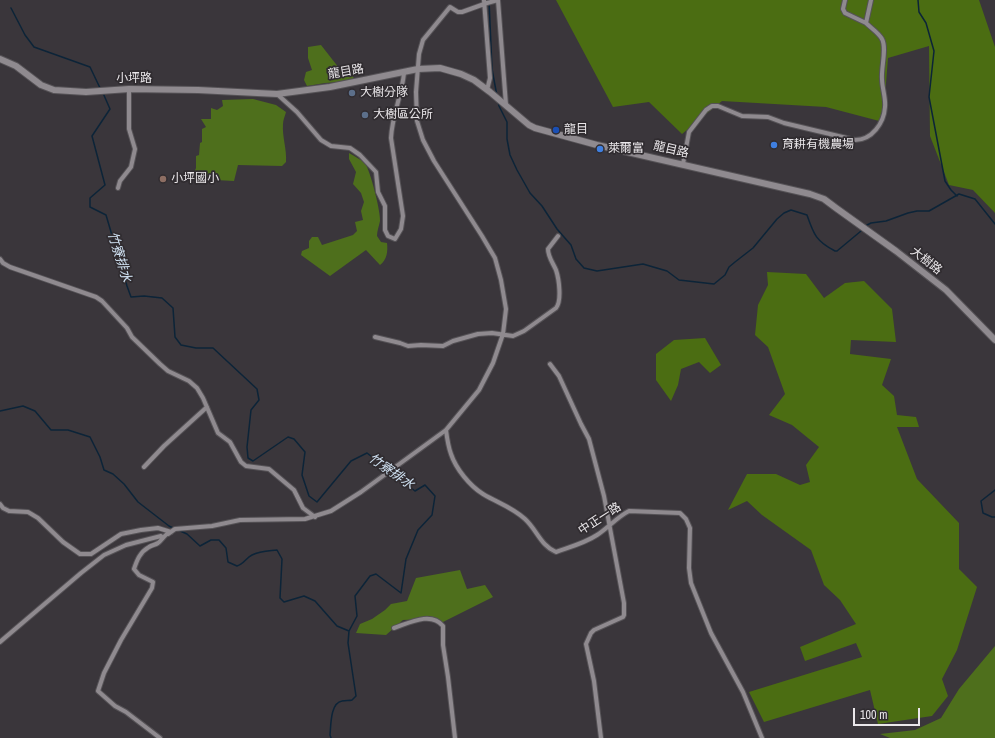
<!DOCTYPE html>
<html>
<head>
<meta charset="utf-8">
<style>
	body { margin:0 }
	#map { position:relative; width:995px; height:738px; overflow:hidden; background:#3a363b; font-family:"Archivo Narrow",sans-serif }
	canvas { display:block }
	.scale { position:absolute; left:853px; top:708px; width:67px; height:18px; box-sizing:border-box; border:2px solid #eae7ea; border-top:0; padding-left:5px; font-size:12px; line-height:14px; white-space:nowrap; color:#eae7ea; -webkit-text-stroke:3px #302c30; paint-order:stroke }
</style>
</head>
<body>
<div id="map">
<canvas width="995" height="738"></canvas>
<div class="scale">100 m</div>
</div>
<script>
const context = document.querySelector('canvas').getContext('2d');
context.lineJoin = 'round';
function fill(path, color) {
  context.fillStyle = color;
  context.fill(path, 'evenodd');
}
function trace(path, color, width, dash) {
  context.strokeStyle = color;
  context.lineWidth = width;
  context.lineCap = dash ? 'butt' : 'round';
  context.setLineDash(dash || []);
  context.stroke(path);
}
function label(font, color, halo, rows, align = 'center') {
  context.font = font + ' "Archivo Narrow","Noto Sans TC",sans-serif';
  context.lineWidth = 3.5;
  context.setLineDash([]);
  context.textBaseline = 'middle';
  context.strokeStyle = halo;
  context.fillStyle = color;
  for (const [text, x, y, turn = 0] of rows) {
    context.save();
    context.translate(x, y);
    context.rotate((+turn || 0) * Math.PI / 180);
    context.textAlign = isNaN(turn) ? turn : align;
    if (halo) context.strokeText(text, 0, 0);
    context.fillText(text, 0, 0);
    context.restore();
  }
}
const green = new Path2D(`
	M321 45 339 68 349 73 357 81 325 83 307 86 304 80 306 72 312 70 308 58V47Z
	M253 99 276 105 286 112C285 116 283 120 283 124 282 137 287 149 286 162L282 166 238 165 234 181 197 179 193 175 196 168V156L199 155 200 143 202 142V129L206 127 201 119H211V108L217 110 223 106 222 100Z
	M349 153C354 156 360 159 365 163 370 170 381 212 380 221 379 226 377 231 377 236L381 242 387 243C388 251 387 260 380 265L366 250 330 276 301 255 302 251 309 248V241L312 237H318L322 245 353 235 357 231 355 222 363 220 361 211 364 202 361 193 353 184 356 172 349 159Z
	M460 570 467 589 485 585 493 597 441 623 425 619 403 620 386 635 356 633 360 624 372 619 385 610 391 604 407 601 416 578Z
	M995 646V738H890L880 734 915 730 941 718 959 689Z`);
const forest = new Path2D(`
	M556 0H979L995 47V213L973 190 949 185 930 136 929 46 888 58 883 122 826 107 722 101 682 134 649 102 613 107Z
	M767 272 806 274 824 298 845 283 864 281 892 309 896 342 851 340 850 354 891 359 882 385 894 396 897 415 916 417 919 427H897L917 479 959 523V569L977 587 957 650 942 679 948 696 932 716 878 724 870 690 764 722 749 692 862 657 856 643 805 661 800 647 856 624 840 600 824 585 811 550 762 515 747 501 728 510 747 474H776L800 485 810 482 806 465 819 447 792 425 769 415 785 394 768 347 755 335 758 305 768 285Z
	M705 338 721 365 710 373 699 362 681 369 678 385 671 401 656 380V354L674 340Z`);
const stream = new Path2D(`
	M489 0 492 69 497 96
	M918 0 919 12 926 23 934 51 929 97 945 181 951 190 957 196
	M11 8 25 35 34 47 90 67 101 90
	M103 93 110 109 92 136 105 185 90 198V207L106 215 127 286 131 297 144 296 162 298 173 308 175 337 181 345 196 348H213L257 389 259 400 251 410 247 447 248 458 253 461 288 437 294 439 305 452 302 475 309 496 317 502 351 461 367 453 415 491 425 485 435 496 432 515 418 530 406 559 401 593 376 574 370 576 355 596 357 616 349 631 348 643 356 696 352 700C349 701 346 700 342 701 330 703 331 726 330 735L331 738
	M498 101 499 106 507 122V139L510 155 517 170 530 193 542 206 557 229 571 245 576 259 584 268 597 271 643 264 667 271 679 280 714 284 725 275 729 267 735 262 753 248 777 219 784 213 791 210 807 215C814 235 816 241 835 251H837L861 231
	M867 225 871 223 886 221 908 213 917 211H929L959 194 975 199 995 224
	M0 411 23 406 35 411 51 430H68L90 437 100 457 104 470 113 474 124 484 138 502 169 526 175 529
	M995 490 981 501 983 513 992 517H995
	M178 530 187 534 200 546 211 540H219L226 548 228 562 237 566C244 564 246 558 252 555 260 551 269 551 277 550L282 559 280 598 284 602 304 596 315 601 337 626 349 631`);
const street = new Path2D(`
	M484 0 490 78 487 90
	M498 0 506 105
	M845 0 843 9 845 13 866 23
	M277 94 297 112 321 140 331 146 350 148 360 155 376 172 378 192 385 206V230L388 236 395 239 401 229 403 216 391 138C392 115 402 95 404 73
	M683 164 689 132 706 110 712 106H718L742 116 768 117 784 123 855 140C872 140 884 123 885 107 886 98 882 88 882 79 881 68 887 48 882 39 879 33 871 28 866 23L871 0
	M118 188 120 181 131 167 135 149 129 129V89
	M0 259 3 263 10 267 96 297 102 301 127 328 132 337 160 364 168 371 189 381 197 388 203 398 218 433 230 442 241 462 246 466 269 469 294 490 303 508 315 517
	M375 337 400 343 408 346 421 345 443 346 453 341 478 334 492 333 513 336 524 331 556 308C562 301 559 279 556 270 553 263 548 257 548 249L558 236
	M550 364 559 376 581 424 589 439 604 496 624 603V615L623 617 594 630 591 633 586 644 594 681 601 738
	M446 430C447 438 448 446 451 454 456 469 470 486 483 494 498 503 512 507 525 519 537 530 541 546 556 552 570 547 585 543 597 535 608 528 617 517 629 511L680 513 686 519 690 528 689 568 691 583 711 633 743 692 762 738
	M144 467 164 446 207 407
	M0 504 3 508 9 511 28 512 38 518 63 542 80 554H91L121 534 141 530 158 528 171 532
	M168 534 175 529 212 526 240 520 305 519 331 511 361 492 446 430 479 390 493 363 503 334 506 309 501 280 495 258 482 236 434 161 423 140 417 121 416 92 419 54 423 40 450 7 458 12H462L487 3 498 0
	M394 628C409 623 431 611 443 626V645L448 677 455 738
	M0 642 81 573 104 555 126 545 161 536
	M160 738 126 712 115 706 98 691 104 673 121 640 152 588 153 582 139 575 134 569C137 560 140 552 149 547 152 545 155 545 158 543 162 540 165 534 170 532`);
const secondary = new Path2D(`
	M0 59 16 66 41 85 54 90 86 92 129 89 198 90 277 94 330 87 418 69 440 68 461 74 474 80 490 92 529 125 535 128 597 145 810 194 824 199 836 208 896 251 946 290 995 340`);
const markers = [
	[352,93,4,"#5c6f8a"],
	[365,115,4,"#5c6f8a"],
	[556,130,4,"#1a4fb4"],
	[774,145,4,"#3f7fe0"],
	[600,149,4,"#3f7fe0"],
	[163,179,4,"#8d6e63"]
];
const streetNames = [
	["龍目路",346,72,-10],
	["小坪路",134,79],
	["龍目路",671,150,13],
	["大樹路",926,261,38],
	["中正一路",600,519,-33]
];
const poiNames = [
	["大樹分隊",360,93],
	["大樹區公所",373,115],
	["龍目",564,130],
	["育耕有機農場",782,145],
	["萊爾富",608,149],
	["小坪國小",171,179]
];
const waterNames = [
	["竹寮排水",119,257,73],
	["竹寮排水",391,472,35]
];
fill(green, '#4e6f1c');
fill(forest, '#4b6d12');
trace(stream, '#0c2438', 1.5);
trace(street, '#555256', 6);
trace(secondary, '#555256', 8);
trace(street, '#8f8a8f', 4);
trace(secondary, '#8f8a8f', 6);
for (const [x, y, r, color] of markers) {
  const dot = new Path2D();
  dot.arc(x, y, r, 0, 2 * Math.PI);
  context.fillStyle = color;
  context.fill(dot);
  trace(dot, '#302c30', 1.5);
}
label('12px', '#eae7ea', '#302c30', streetNames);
label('12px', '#eae7ea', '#302c30', poiNames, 'left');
label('italic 13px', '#d1e3f4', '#302c30', waterNames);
</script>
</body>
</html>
